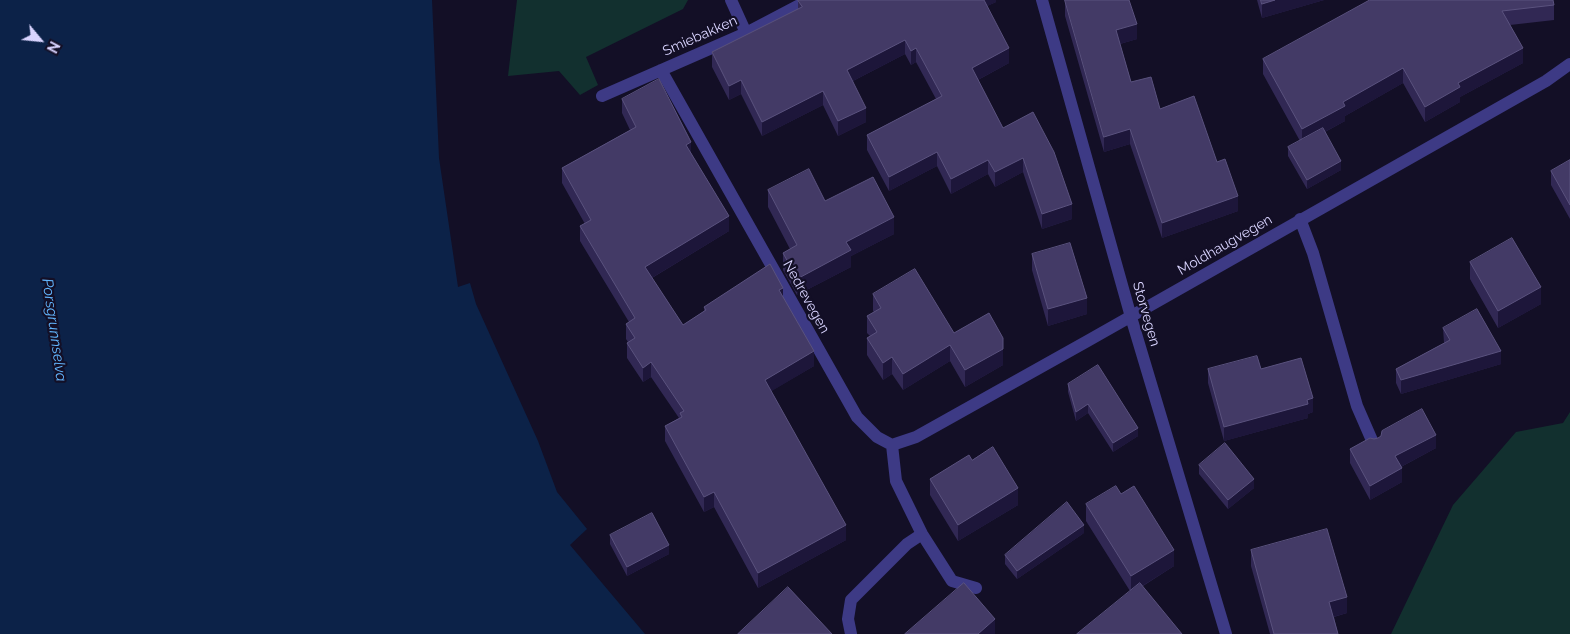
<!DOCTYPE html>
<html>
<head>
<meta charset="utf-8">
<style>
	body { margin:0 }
	#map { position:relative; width:1570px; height:634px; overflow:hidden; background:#130f26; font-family:Raleway,sans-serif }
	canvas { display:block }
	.north { position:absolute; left:15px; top:15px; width:50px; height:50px; -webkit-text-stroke:4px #130f26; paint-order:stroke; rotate:118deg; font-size:14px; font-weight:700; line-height:20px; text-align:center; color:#d9d4ff }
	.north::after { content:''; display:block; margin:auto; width:18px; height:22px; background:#d9d4ff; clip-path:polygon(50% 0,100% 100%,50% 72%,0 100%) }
</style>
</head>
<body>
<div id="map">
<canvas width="1570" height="634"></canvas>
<div class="north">N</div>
</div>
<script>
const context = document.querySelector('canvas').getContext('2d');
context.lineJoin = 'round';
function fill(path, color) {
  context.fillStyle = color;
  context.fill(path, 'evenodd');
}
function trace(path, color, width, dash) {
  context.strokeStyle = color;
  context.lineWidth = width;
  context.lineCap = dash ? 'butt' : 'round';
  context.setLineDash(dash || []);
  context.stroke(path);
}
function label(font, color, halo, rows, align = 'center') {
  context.font = font + ' Raleway,sans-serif';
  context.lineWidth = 4.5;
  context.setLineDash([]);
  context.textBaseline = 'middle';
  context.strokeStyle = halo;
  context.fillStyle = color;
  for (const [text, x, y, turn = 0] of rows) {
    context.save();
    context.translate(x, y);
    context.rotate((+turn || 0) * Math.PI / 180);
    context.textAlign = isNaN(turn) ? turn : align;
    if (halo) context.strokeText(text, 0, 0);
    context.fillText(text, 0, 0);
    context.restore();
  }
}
const green = new Path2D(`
	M517 0H688L683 9 586 57 598 85 580 95 559 71 508 76Z
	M1570 412V634H1391L1453 505 1516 432 1563 423Z`);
const water = new Path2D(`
	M0 0H432L439 158 458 287 470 283 476 304 538 441 557 492 587 529 570 545 645 634H0Z`);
const minor = new Path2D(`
	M731 0 746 33
	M1042 0 1131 317 1226 634
	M661 70 857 417 877 437 892 445
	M602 96 746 33 809 0
	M1300 219 1313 253 1357 406 1374 445
	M892 445 916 437C1127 320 1336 199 1546 81L1570 64
	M892 445 896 481 922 534 952 581 976 588
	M851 634 848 619 851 600 907 544 922 534`);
const wall = new Path2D(`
	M798 0H996V2L987 6 1009 63 978 80 1003 128 1072 219 1042 229 1023 172 995 187 988 174 951 194 937 166 889 191 867 150V135L936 99 916 62 911 65 905 54 853 81 866 122 838 136 823 105 762 136 741 94 729 100 712 67V52L798 9Z
	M1065 0 1137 39 1120 44 1131 82 1217 162 1238 211 1162 238 1130 144 1104 152 1065 16Z
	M1257 0H1324L1262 18Z
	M1370 0 1554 5V20L1510 25 1523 63 1460 97V102L1425 122 1403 83 1345 116V121L1325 132 1341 170 1307 189 1288 156V147L1300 141 1263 74V59Z
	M622 99 691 153 729 231 652 278 683 325 704 311V307L783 298 814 366 771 391 846 540 758 588 714 507 704 512 665 441V426L679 418 651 377 643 382 627 358V343L628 342 626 339V324L629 322 580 241V226L585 224 562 183V168L630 130 622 113Z
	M1570 160V219L1551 185V171Z
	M768 190 825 201 894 234 851 256V267L797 295 783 270V253L790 249 768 207Z
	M1032 254 1087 314 1048 326 1032 270Z
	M1470 262 1541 304 1498 328 1470 279Z
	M873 294 954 333 1003 365 965 387 950 361 903 390 892 374 883 380 867 355V338L870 336 867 333V316L874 312 873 311Z
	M1443 328 1501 364 1401 394 1396 383V369L1444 343Z
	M1208 369H1261L1313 412 1308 414V418L1224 441 1208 383Z
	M1068 384 1138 436 1113 452 1088 413 1076 421 1068 392Z
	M1374 439 1436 448 1401 467 1402 482 1370 500 1350 463V449Z
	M972 460 1018 505 958 541 930 495V479Z
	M1199 465 1254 488 1228 509 1199 474Z
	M1121 494 1174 566 1143 586 1130 591 1086 521V504Z
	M1084 533 1017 579 1005 564V555Z
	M610 535 669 554 627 576 610 544Z
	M1251 550 1347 613 1334 617 1338 634H1270L1251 566Z`);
const shadedWall = new Path2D(`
	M981 0H996V2L981 9Z
	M1275 0H1324L1262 18V4Z
	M1137 24V39L1116 45V30Z
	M905 40V54L847 84V70Z
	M916 48V62L911 65V51Z
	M1009 48V63L972 83V68Z
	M1523 48V63L1460 97V102L1425 122V107L1458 83Z
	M1403 68V83L1345 116V121L1302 144V129L1343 102Z
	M741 80V94L729 100V86Z
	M823 91V105L762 136V122Z
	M866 108V122L838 136V121Z
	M1130 129V144L1104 152V137Z
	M691 142V157L686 145Z
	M937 152V166L889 191V177Z
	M1023 158V172L995 187V172Z
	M988 160V174L951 194V179Z
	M1341 161V170L1307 189V180Z
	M1238 196V211L1162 238V223Z
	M1072 204V219L1042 229V214Z
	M729 216V231L645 282V267Z
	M894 217V234L851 256V267L797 295V279L846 242Z
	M1541 287V304L1498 328V311Z
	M783 288V303L779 290Z
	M1087 298V314L1048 326V309Z
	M950 345V361L903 390V374Z
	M1003 349V365L965 387V370Z
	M814 351V366L765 395V380Z
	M1501 351V364L1401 394V380Z
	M892 357V374L883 380V363Z
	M651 362V377L643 382V368Z
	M1313 398V412L1308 414V418L1224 441V427Z
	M1088 404V413L1076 421V412Z
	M1138 428V436L1113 452V443Z
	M1436 435V448L1395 470V456Z
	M1402 468V482L1370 500V486Z
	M1254 479V488L1228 509V500Z
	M1018 488V505L958 541V525Z
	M714 492V507L704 512V497Z
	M846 525V540L758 588V573Z
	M1084 525V533L1017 579V571Z
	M669 545V554L627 576V567Z
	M1174 550V566L1131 593V576Z
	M1347 597V613L1329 618V602Z
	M995 619V634H978Z`);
const building = new Path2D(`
	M798 0H984L1009 48 972 68 1003 128 1033 112 1054 152 1072 204 1042 214 1023 158 995 172 988 160 951 179 937 152 889 177 867 135 942 96 916 48 911 51 905 40 847 70 866 108 838 121 823 91 762 122 741 80 729 86 712 52 802 7Z
	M1065 0H1129L1137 24 1116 30 1131 82 1151 77 1160 109 1194 96 1217 162 1225 159 1238 196 1162 223 1130 129 1104 137Z
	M1261 0H1275L1262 4Z
	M1370 0H1553L1554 5 1502 11 1523 48 1458 83 1460 87 1425 107 1403 68 1343 102 1345 106 1302 129 1263 59Z
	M659 79 691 142 686 145 729 216 645 267 683 325 706 310 704 307 770 264 783 288 779 290 814 351 765 380 846 525 758 573 714 492 704 497 665 426 682 417 680 413 684 411 651 362 643 368 627 343 635 338 626 324 635 318 580 226 591 220 562 168 636 127 622 99Z
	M1323 128 1341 161 1307 180 1288 147Z
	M1570 160V205L1551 171Z
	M809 169 825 201 873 177 894 217 846 242 851 250 797 279 783 253 797 245 768 190Z
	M1512 238 1541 287 1498 311 1470 262Z
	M1070 243 1087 298 1048 309 1032 254Z
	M915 269 954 333 989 313 1003 338V349L965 370 950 345 903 374 892 357 883 363 867 338 877 332 867 316 881 308 873 294Z
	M1477 309 1501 351 1401 380 1396 369 1450 340 1443 328Z
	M1257 356 1261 369 1301 358 1313 398 1307 400 1308 404 1224 427 1208 369Z
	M1098 365 1138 428 1113 443 1088 404 1076 412 1068 384Z
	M1422 409 1436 435 1395 456 1402 468 1370 486 1350 449 1370 438 1374 439 1378 438 1381 436 1382 431Z
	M1225 443 1254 479 1228 500 1199 465Z
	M993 447 1018 488 958 525 930 479 969 455 972 460Z
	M1116 486 1121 494 1134 486 1174 550 1131 576 1086 504Z
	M1067 502 1084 525 1017 571 1005 555Z
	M652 513 669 545 627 567 610 535Z
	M1327 529 1347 597 1329 602 1338 634H1274L1251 550Z
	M964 583 995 619 978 634H905Z
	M1140 583 1182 634H1077Z
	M788 587 832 634H738Z`);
const streetNames = [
	["Smiebakken",700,36,-24],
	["Moldhaugvegen",1225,245,-30],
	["Nedrevegen",806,297,61],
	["Storvegen",1146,314,74]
];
const waterNames = [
	["Porsgrunnselva",54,330,82]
];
fill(green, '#12302f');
fill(water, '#0c2248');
trace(minor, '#3d3a85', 12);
fill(wall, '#312854');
fill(shadedWall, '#1d163a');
fill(building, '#433a66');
trace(building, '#5a527e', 1);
label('14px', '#d9d4ff', '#130f26', streetNames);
label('italic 15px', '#62b6ff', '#130f26', waterNames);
</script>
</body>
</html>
